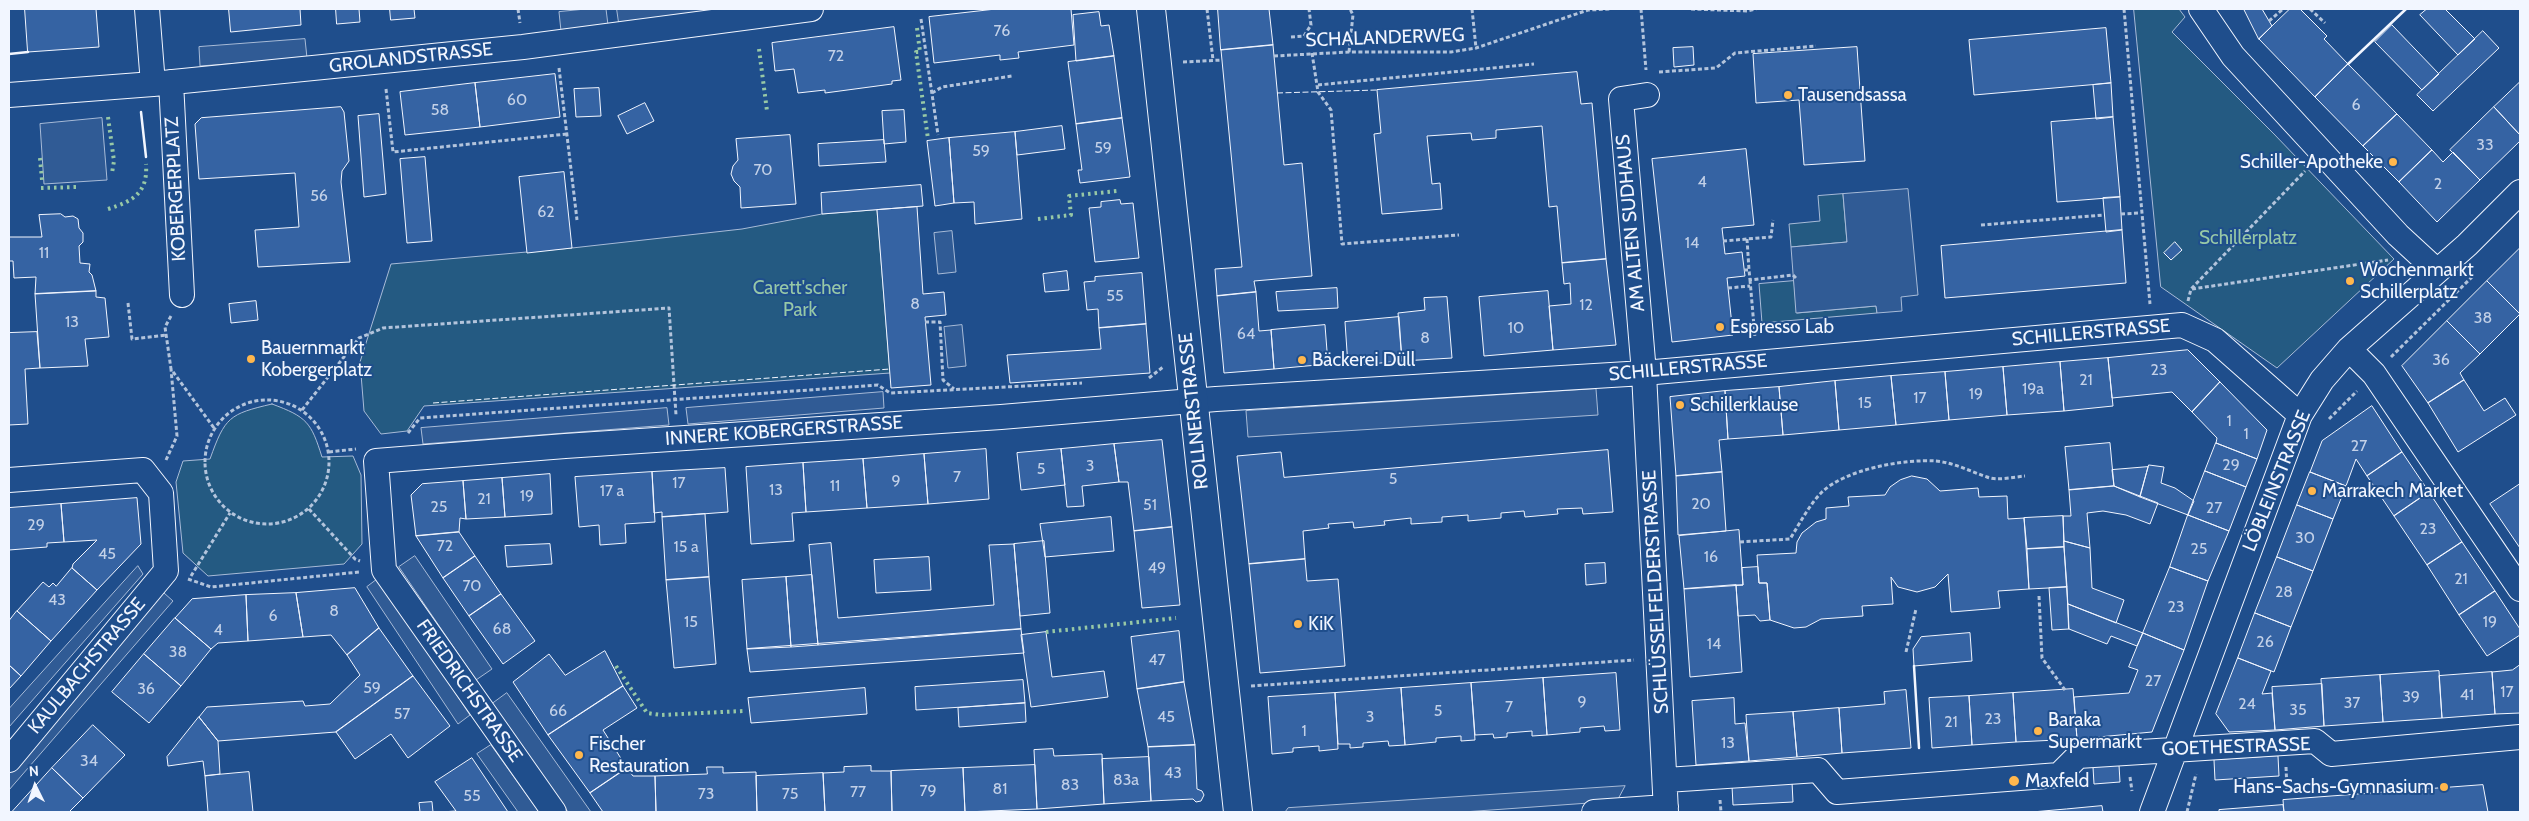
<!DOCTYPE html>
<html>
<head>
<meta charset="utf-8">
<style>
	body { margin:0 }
	#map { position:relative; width:2529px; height:821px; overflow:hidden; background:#1f4e8c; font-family:Cabin,sans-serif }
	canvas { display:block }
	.frame { position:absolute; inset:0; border:10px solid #f2f6ff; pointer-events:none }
	.north { position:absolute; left:10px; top:761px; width:50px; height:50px; -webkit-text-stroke:4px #1f4e8c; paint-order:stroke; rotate:356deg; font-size:14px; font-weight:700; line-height:20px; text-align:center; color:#f2f6ff }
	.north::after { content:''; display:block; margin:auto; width:18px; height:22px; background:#f2f6ff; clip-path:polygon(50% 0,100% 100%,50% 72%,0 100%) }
</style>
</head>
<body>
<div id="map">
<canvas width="2529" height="821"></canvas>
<div class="frame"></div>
<div class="north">N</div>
</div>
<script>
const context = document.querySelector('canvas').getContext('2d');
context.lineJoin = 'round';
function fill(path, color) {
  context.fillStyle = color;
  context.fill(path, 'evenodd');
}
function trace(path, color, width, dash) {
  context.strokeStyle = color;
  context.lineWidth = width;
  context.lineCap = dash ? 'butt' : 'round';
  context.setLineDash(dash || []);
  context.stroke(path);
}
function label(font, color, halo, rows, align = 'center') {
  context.font = font + ' Cabin,sans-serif';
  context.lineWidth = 4;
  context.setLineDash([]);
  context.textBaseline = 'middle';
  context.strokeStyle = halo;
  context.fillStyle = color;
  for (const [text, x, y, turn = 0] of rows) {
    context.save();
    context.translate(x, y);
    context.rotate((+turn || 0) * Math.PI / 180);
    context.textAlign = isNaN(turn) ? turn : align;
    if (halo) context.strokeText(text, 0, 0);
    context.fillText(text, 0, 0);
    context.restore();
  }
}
const green = new Path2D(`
	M2134 9H2179L2185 17 2172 32 2274 134 2394 259 2277 368 2161 287Z
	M1843 194 1847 242 1791 247 1789 224 1820 221 1818 196Z
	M877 210 890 373 424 406 407 431 381 434 364 411 360 362 391 264 572 248 742 229 822 214Z
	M1794 281 1797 313 1876 306 1877 313 1762 323 1759 284Z
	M272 404C307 417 311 422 322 457L353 456 361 475 362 544 344 564 208 576 183 553 176 482 183 461 210 459C225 417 229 414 272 404Z`);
const parking = new Path2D(`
	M586 9H606L608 25 561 31 559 12Z
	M617 9H725L619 23Z
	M305 39 307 58 200 66 199 47Z
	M102 118 107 180 44 184 40 124Z
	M1908 189 1918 295 1901 297 1902 311 1877 313 1876 306 1796 313 1791 247 1847 242 1843 194Z
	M952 231 956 272 938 274 934 233Z
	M962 325 966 366 948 368 944 327Z
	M1596 389 1598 415 1248 437 1246 411Z
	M883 392 884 408 688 424 686 408Z
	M667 408 669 425 423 444 421 428Z
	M415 556 492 669 476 680 399 567Z
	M138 566 143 574 9 727V709Z
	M379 578 470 715 458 724 367 587Z
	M164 593 173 601 9 790V773Z
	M507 693 591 812H568L492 704Z
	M491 745 539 812H518L477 754Z
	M1625 786 1617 801 1463 812H1285L1288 808Z`);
const building = new Path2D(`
	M25 9H96L99 47 28 52Z
	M229 9H300L301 25 231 32Z
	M336 9H359L360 22 337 24Z
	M390 9H414L415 18 391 20Z
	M996 9H1071L1074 45 1018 52 1019 58 1000 60V55L934 63 929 17Z
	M1218 9H1269L1273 45 1221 50Z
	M2244 9H2262L2272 26 2259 39Z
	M2290 9H2300L2327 36 2324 39 2348 64 2315 97 2259 39Z
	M2427 9H2445L2475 39 2458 55 2420 15Z
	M1099 12 1101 26 1109 25 1114 56 1076 61 1073 15Z
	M2392 25 2439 74 2422 90 2375 42Z
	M894 27 901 80 892 81V84L825 93V90L798 93 794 69 775 71 772 43Z
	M2106 28 2111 83 1974 95 1969 40Z
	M2483 31 2499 48 2433 111 2417 95Z
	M1273 45 1284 165 1302 163 1312 276 1254 281 1256 292 1217 296 1215 269 1242 267 1221 50Z
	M1693 47 1694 65 1674 67 1673 48Z
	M1857 47 1865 161 1804 165 1799 100 1756 103 1753 54Z
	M1114 56 1122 118 1076 124 1068 62Z
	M2348 64 2397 114 2363 146 2315 97Z
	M1577 72 1581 104 1592 103 1606 259 1562 263 1557 206 1549 207 1542 126 1496 130V138L1472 140 1471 133 1427 136 1432 184 1440 183 1442 209 1382 214 1374 134 1381 133 1377 90Z
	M555 74 560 117 480 127 475 83Z
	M2520 82V135L2494 107Z
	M475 83 480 127 405 135 400 92Z
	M2111 83 2113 117 2096 119 2093 85Z
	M599 88 601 116 576 117 574 89Z
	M645 103 654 121 627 134 618 116Z
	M341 107 344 112 349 161 342 171 341 182 350 262 258 267 255 230 299 227 295 173 199 179 195 124 201 118Z
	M2494 107 2520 135V141L2480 180 2450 150Z
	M904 110 906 142 884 144 882 111Z
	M379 114 386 194 364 197 358 116Z
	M2397 114 2432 150 2399 182 2363 146Z
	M2113 117 2120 197 2057 202 2051 122Z
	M1122 118 1130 177 1080 183 1078 170H1082L1076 124Z
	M1062 126 1065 149 1017 155 1015 132Z
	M1015 132 1022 219 975 224 974 202 954 203 949 138Z
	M790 135 796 204 741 208 740 187 734 181 731 174 733 166 738 160 736 139Z
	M949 138 954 203 935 206 927 141Z
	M884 140 886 162 819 166 818 144Z
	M1746 149 1754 225 1722 228 1725 254 1742 252 1745 276 1727 278 1733 335 1672 342 1652 159Z
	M2432 150 2443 162 2453 152 2480 180 2437 222 2399 182Z
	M425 157 432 241 407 243 400 159Z
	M564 172 572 248 527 253 519 177Z
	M921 185 923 206 822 214 821 193Z
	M2120 197 2122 230 2106 232 2103 198Z
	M1120 200 1121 204 1133 203 1139 258 1095 262 1089 208 1101 207V202Z
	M917 207 923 294 944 292 946 315 925 317 931 385 891 388 877 210Z
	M61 214 65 217 73 216 78 219 79 228 83 233V242L79 246 80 263 90 264 89 272 92 275 96 291 35 294 36 277 14 278 13 261H9V237H42L39 215Z
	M2122 230 2126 283 1945 298 1941 246Z
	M2175 242 2182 250 2171 260 2164 253Z
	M2520 248V314L2487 281Z
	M1606 259 1616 345 1553 350 1549 306 1571 304 1570 283 1564 284 1562 263Z
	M1067 271 1069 290 1045 292 1043 274Z
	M1142 273 1146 324 1099 328 1098 309 1087 310 1084 282 1095 281V277Z
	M2487 281 2520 314 2480 354 2447 321Z
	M1337 288 1338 308 1278 311 1276 292Z
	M96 291V297L105 298 109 337 85 339 88 366 40 368 35 294Z
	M1548 291 1553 350 1484 356 1479 297Z
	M1256 292 1259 331 1271 330 1274 369 1224 373 1217 296Z
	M1447 297 1452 358 1402 361 1398 313 1425 310 1424 298Z
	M256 301 258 320 231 323 229 304Z
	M1399 317 1402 361 1348 366 1345 322Z
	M2447 321 2480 354 2460 373 2464 380 2428 403 2402 366Z
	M1146 324 1150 373 1010 383 1007 355 1101 349 1099 328Z
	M1325 325 1328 364 1274 369 1271 330Z
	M37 332 40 368 25 369 28 424 9 425V333Z
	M2188 350 2220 382 2192 412 2172 392 2112 398 2108 358Z
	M2108 358 2113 406 2064 411 2060 362Z
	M2060 362 2064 411 2007 415 2003 367Z
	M2003 367 2007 415 1949 420 1945 372Z
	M1945 372 1949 420 1896 425 1891 376Z
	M1891 376 1896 425 1839 430 1835 381Z
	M2464 380 2484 411 2505 398 2516 415 2458 452 2428 403Z
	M1835 381 1839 430 1783 435 1779 387Z
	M2220 382 2267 430 2257 459 2216 443 2217 438 2192 412Z
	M1779 387 1783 435 1728 439 1725 391Z
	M1725 391 1728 439 1719 440 1722 472 1676 476 1670 397Z
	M2372 406 2402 452 2367 476 2356 459 2346 486 2310 472 2322 441Z
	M1162 440 1172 527 1134 531 1128 482H1119L1114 444Z
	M2110 443 2114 486 2069 490 2065 447Z
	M2216 443 2257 459 2246 487 2205 471Z
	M1114 444 1119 482 1082 486 1084 506 1067 507 1061 449Z
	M986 449 989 499 928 504 924 454Z
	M1061 449 1065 485 1021 490 1017 453Z
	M1608 450 1613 512 1583 514 1582 508 1557 509 1558 514 1525 517 1524 511 1501 513V518L1468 521V515L1442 517V522L1411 524V518L1384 521 1385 525 1354 528 1353 522 1328 524 1329 528 1303 531 1305 559 1249 564 1237 456 1281 452 1284 477Z
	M2402 452 2429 492 2394 516 2367 476Z
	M924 454 928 504 867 508 863 459Z
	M863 459 867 508 806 512 803 463Z
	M803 463 806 512 792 513 794 541 751 544 746 467Z
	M2149 465 2164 467 2161 483 2175 488 2194 501 2188 515 2140 497Z
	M2148 467 2140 497 2114 486 2112 470Z
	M725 468 728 512 662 517V512L654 513 652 472Z
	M2205 471 2246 487 2229 531 2188 515Z
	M652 472 655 522 625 524 626 543 600 545 599 525 579 527 575 477Z
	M1722 472 1726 531 1678 535 1676 476Z
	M2310 472 2346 486 2333 519 2297 505Z
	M550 474 552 514 505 517 502 478Z
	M1912 476 1927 479 1940 491 1978 488 1979 497 2007 496 2008 519 2024 518 2029 589 1998 591 2000 608 1951 612 1948 574 1935 587 1917 592 1898 587 1891 577 1893 604 1862 606 1863 616 1821 619 1806 627 1794 628 1770 620 1767 583H1759L1757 555 1796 553 1797 542 1802 533 1816 522 1826 519V508L1849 506 1848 497 1885 495 1890 487 1900 480Z
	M502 478 505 517 466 519 463 481Z
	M463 481 466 519 460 518 459 532 416 536 411 495 422 484Z
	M2520 484V548L2490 504Z
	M2114 486 2158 503 2150 524 2126 515 2103 511 2087 513 2090 548 2064 541 2063 516H2071L2069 490Z
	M2429 492 2462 542 2427 565 2394 516Z
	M137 498 141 544 97 590 72 568 73 564 97 540 64 542 61 504Z
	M61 504 64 542 47 543V547L9 550V508Z
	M2297 505 2333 519 2313 571 2277 557Z
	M705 514 709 577 666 580 662 517Z
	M2188 515 2229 531 2208 581 2170 567Z
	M2063 516 2064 547 2027 549 2024 518Z
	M1111 517 1114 551 1045 557 1040 524Z
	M1172 527 1180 605 1142 608 1134 531Z
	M1739 530 1743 585 1684 589 1679 536Z
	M459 532 475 556 443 578 416 536Z
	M1044 541 1050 613 1020 616 1014 544Z
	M2064 541 2090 548 2092 588 2124 600 2116 623 2068 604Z
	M2462 542 2495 591 2459 615 2427 565Z
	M831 543 838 618 994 605 989 545 1014 544 1021 629 818 645 809 545Z
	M550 544 552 564 507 567 505 546Z
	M2064 547 2067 587 2029 589 2027 549Z
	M475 556 501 594 469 616 443 578Z
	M929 557 931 590 876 593 874 560Z
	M2277 557 2313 571 2291 627 2255 613Z
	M1305 559 1307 581 1338 579 1345 666 1260 673 1249 564Z
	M1605 563 1606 583 1586 585 1585 564Z
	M1758 567 1759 583H1767L1770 620 1760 621 1755 615 1738 616 1736 585H1743L1742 568Z
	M2170 567 2208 581 2184 650 2143 633Z
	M72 568 97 590 51 641 17 611 43 582 49 587 53 583 56 586Z
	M812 575 818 645 791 647 786 577Z
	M709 577 716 664 674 668 666 580Z
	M786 577 791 647 747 649 742 580Z
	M1736 585 1742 672 1690 677 1684 589Z
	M2067 587 2069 629 2052 630 2049 588Z
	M355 588 379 628 347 655 331 635 303 637 296 593Z
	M2495 591 2520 629V635L2487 656 2459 615Z
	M296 593 303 637 248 641 246 595Z
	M501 594 535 641 503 664 469 616Z
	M246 595 248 641 218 643 211 649 175 618 192 599Z
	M2068 604 2143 633 2137 646 2111 636 2107 644 2069 629Z
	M17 611 51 641 21 676 9 665V621Z
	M2255 613 2291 627 2274 672 2238 658Z
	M175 618 211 649 181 686 144 654Z
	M379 628 413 676 336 732 218 741 199 717 207 707 303 701 305 706 330 704 360 675 347 655Z
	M1021 629 1024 653 750 672 747 649Z
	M1179 631 1184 682 1137 689 1131 637Z
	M1046 632 1052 677 1104 671 1108 697 1031 707 1021 635Z
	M1970 633 1972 661 1914 666 1913 649 1921 637Z
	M2143 633 2184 650 2152 732 2077 739 2074 697 2129 693 2138 670 2129 667Z
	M605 651 623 686 548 735 513 682 549 654 565 675Z
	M144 654 181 686 149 723 112 692Z
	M2238 658 2271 671 2262 694 2272 693 2275 730 2229 732 2216 714Z
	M9 665 21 676 9 689Z
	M2520 665V713L2495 714 2492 672 2512 670Z
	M2439 671 2442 718 2383 722 2380 675Z
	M2492 672 2495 714 2442 718 2439 676Z
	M1616 673 1620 730 1605 731 1604 726 1580 728V732L1547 735 1543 678Z
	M2380 675 2383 722 2324 726 2321 679Z
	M413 676 450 726 408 758 391 734 355 759 336 732Z
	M1543 678 1547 735 1532 736V731L1507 733V737L1494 738 1493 734 1475 735 1471 683Z
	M1023 680 1025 703 916 710 915 687Z
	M1184 682 1195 745 1148 747 1137 689Z
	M1471 683 1475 740 1461 741V736L1436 738V742L1405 745 1401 688Z
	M2322 684 2324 726 2275 730 2272 687Z
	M623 686 637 708 603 730 627 768 590 793 548 735Z
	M865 688 867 714 751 723 748 698Z
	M1401 688 1405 745 1389 746 1388 741 1363 743V747L1350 748V744H1338L1335 693Z
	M2073 689 2077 739 2016 742 2013 693Z
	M1906 690 1911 748 1842 753 1839 708 1885 704 1884 692Z
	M1335 693 1338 749 1319 751V746L1293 748V752L1272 754 1268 697Z
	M2013 693 2016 742 1972 745 1969 696Z
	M1969 696 1972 745 1932 748 1929 698Z
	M1734 698 1735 724 1745 723 1749 761 1696 765 1692 701Z
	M1025 703 1026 722 959 727 958 708Z
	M1839 708 1842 753 1797 757 1793 712Z
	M1793 712 1797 757 1749 761 1746 715Z
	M199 717 218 741 220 774 205 776 203 761 168 766 167 757Z
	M93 725 125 755 83 798 52 768Z
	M1195 745 1197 789 1202 791 1204 795 1201 801 1196 802 1193 799 1151 801 1148 747Z
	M1053 749 1054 756 1102 754 1104 804 1037 809 1034 750Z
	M2278 756 2279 776 2215 780 2214 760Z
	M1149 757 1151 801 1104 804 1102 759Z
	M472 758 508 812H441L456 811 435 782Z
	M1035 765 1037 809 965 812 963 768Z
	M2119 765 2120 782 2094 784 2093 767Z
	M871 766V771H891L892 812H825L823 773 844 772V767Z
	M707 767H723V773L756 772 757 812H656L655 776 707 774Z
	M52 768 83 798 69 812H12Z
	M627 768 633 776H655L656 812H603L590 793Z
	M963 768 965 812H892L891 771Z
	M249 772 253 812H208L205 776Z
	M823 773 825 812H757L756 776Z
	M1792 782 1793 802 1733 805 1732 786Z
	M2483 785 2488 812H2284L2283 800Z
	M432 802 433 812H420L419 803Z
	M2283 805 2284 812H2219V810Z
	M2102 806 2103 812H2032L2066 809Z`);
const path = new Path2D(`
	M518 9 520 23
	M1207 9 1213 60
	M1472 9 1476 48
	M1641 9 1646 70
	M1691 9 1747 11 1756 9
	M2124 9 2150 304
	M2310 9 2325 23
	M921 19 938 135
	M2269 21 2283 9
	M1291 37 1304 36 1311 25 1309 9
	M1349 52 1353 15 1350 9
	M1312 53 1318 92 1331 110 1342 244 1459 235
	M1274 56 1349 52H1451L1476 48 1588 10 1611 9
	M1183 62 1222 60
	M559 68 577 220
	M1659 72 1716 68 1735 53 1816 46
	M1318 85 1534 64
	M386 89 393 152 567 134
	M932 93 942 87 1012 76
	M2121 214 2140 213
	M1981 225 2104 215
	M1747 239 1749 270
	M1723 241 1771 237 1773 220
	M1744 270H1749L1750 280 1793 275 1797 279
	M1750 280 1755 338
	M1728 288 1750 286
	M2192 289 2388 260
	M2188 301 2191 289 2305 171
	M128 303 132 339 167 335
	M171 316 165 327 171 369 214 428
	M925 322H940L943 380 954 389
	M2391 357 2474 275
	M1149 378 1163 367
	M205 462a62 62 0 1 1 124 0a62 62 0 1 1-124 0Z
	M302 410 359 338 383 328 669 308 676 415
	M2329 419 2357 391
	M408 433 420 418 878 385 890 393 1082 383
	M329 452 356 449
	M166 460 177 436 171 369
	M309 509 355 559 360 561
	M1740 542 1790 539C1800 523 1809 505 1822 492 1846 469 1904 459 1936 461 1955 463 1969 471 1987 477 1997 481 2014 477 2025 476
	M191 576 230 513
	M188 579 211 587 359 572
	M2039 596 2042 658 2065 690
	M1906 652 1916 609
	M1251 686 1634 660
	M2286 767 2287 789
	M2130 777 2132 791
	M1720 800 1721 812
	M2187 812 2196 774`);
const minor = new Path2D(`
	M147 9 153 84
	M2201 9 2233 56 2398 235 2436 270
	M171 82 182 295
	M9 95 153 84 523 47 811 9
	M1647 95 1621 99 1644 373 1666 812
	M2349 349 2374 374 2520 589
	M9 480 143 470 161 493 166 571 9 760
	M1666 780 1818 770 1837 792 2059 775 2078 756 2315 741 2331 754 2520 737
	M554 812 384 570 376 461 565 446 1001 417 1216 399 1644 373 2182 325 2215 340 2300 415
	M1594 812 1666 807
	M2152 812 2300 415 2322 380 2349 349 2467 245 2520 192`);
const tertiary = new Path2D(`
	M1151 9 1238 812`);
const hedge = new Path2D(`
	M917 28 920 52H916L928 139
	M759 49 767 111
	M108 117 114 161 112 173
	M40 158 42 180
	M41 188 77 187
	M108 209C134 201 148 192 146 164
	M1038 219 1071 215 1069 196 1117 191
	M1046 632 1176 618
	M616 666 647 713 661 715 743 711`);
const fence = new Path2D(`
	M1277 93 1377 90
	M433 403 890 369`);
const wall = new Path2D(`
	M9 54 28 52
	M2348 64 2406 9
	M141 112 146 157
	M1914 666 1919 748`);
const markers = [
	[1788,95,5,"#ffb74d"],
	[2393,162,5,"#ffb74d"],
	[2350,281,5,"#ffb74d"],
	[1720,327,5,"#ffb74d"],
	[251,359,5,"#ffb74d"],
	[1302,360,5,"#ffb74d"],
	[1680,405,5,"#ffb74d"],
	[2312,491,5,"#ffb74d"],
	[1298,624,5,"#ffb74d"],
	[2038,731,5,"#ffb74d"],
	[579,755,5,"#ffb74d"],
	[2014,781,6,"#ffb74d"],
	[2444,787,5,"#ffb74d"]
];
const numberNames = [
	["76",1002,31],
	["72",836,56],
	["60",517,100],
	["6",2356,105],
	["58",440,110],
	["33",2485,145],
	["59",1103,148],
	["59",981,151],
	["70",763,170],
	["4",1702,182],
	["2",2438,184],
	["56",319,196],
	["62",546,212],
	["14",1692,243],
	["11",44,253],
	["55",1115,296],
	["8",915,304],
	["12",1586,305],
	["38",2483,318],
	["13",72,322],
	["10",1516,328],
	["64",1246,334],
	["8",1425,338],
	["36",2441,360],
	["23",2159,370],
	["21",2086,380],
	["19a",2033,389],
	["19",1976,394],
	["17",1920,398],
	["15",1865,403],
	["1",2229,421],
	["1",2246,434],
	["27",2359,446],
	["29",2231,465],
	["3",1090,466],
	["5",1041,469],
	["7",957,477],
	["5",1393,479],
	["9",896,481],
	["17",679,483],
	["11",835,486],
	["13",776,490],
	["17 a",612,491],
	["19",527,496],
	["21",484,499],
	["20",1701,504],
	["51",1150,505],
	["25",439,507],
	["27",2214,508],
	["29",36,525],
	["23",2428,529],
	["30",2305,538],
	["72",445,546],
	["15 a",686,547],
	["25",2199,549],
	["45",107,554],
	["16",1711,557],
	["49",1157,568],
	["21",2461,579],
	["70",472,586],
	["28",2284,592],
	["43",57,600],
	["23",2176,607],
	["8",334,611],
	["6",273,616],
	["15",691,622],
	["19",2490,622],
	["68",502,629],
	["4",218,630],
	["26",2265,642],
	["14",1714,644],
	["38",178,652],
	["47",1157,660],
	["27",2153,681],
	["59",372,688],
	["36",146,689],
	["17",2507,692],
	["41",2467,695],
	["39",2411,697],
	["9",1582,702],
	["37",2352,703],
	["24",2247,704],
	["7",1509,707],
	["35",2298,710],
	["66",558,711],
	["5",1438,711],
	["57",402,714],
	["45",1166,717],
	["3",1370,717],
	["23",1993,719],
	["21",1951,722],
	["1",1304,731],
	["13",1728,743],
	["34",89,761],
	["43",1173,773],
	["83a",1126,780],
	["83",1070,785],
	["81",1000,789],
	["79",928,791],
	["77",858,792],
	["73",706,794],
	["75",790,794],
	["55",472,796]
];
const streetNames = [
	["SCHALANDERWEG",1385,38,-2],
	["GROLANDSTRASSE",411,58,-6],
	["KOBERGERPLATZ",176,189,-93],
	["AM ALTEN SUDHAUS",1631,223,-95],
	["SCHILLERSTRASSE",2091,333,-5],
	["SCHILLERSTRASSE",1688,368,-5],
	["ROLLNERSTRASSE",1194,411,-96],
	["INNERE KOBERGERSTRASSE",784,431,-4],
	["LÖBLEINSTRASSE",2277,481,-68],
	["SCHLÜSSELFELDERSTRASSE",1656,592,-93],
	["KAULBACHSTRASSE",87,666,-50],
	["FRIEDRICHSTRASSE",469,691,55],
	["GOETHESTRASSE",2236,747,-2]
];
const poiNames = [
	["Tausendsassa",1798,95],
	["Schiller-Apotheke",2383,162,"right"],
	["Wochenmarkt",2360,270],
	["Schillerplatz",2360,292],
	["Espresso Lab",1730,327],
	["Bauernmarkt",261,348],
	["Kobergerplatz",261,370],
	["Bäckerei Düll",1312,360],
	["Schillerklause",1690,405],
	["Marrakech Market",2322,491],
	["KiK",1308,624],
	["Baraka",2048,720],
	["Supermarkt",2048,742],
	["Fischer",589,744],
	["Restauration",589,766],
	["Maxfeld",2025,781],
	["Hans-Sachs-Gymnasium",2434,787,"right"]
];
const parkNames = [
	["Schillerplatz",2248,238],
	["Carett'scher",800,288],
	["Park",800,310]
];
fill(green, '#245a82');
trace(green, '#a8bbd7', 1);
fill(parking, '#305b95');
trace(parking, '#a8bbd7', 1);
fill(building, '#3563a3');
trace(building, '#f2f6ff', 1);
trace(minor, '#f2f6ff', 26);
trace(tertiary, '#f2f6ff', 30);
trace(path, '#b3c4dc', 3, [4, 2.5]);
trace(minor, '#1f4e8c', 24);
trace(tertiary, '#1f4e8c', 28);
trace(hedge, '#97c8a6', 4, [2.5, 4]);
trace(fence, '#f2f6ff', 1, [6, 2.5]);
trace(wall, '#f2f6ff', 2.5);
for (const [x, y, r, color] of markers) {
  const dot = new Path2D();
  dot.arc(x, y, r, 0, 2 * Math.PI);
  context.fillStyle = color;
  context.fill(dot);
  trace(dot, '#1f4e8c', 2);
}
label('16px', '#c3d1e8', null, numberNames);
label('19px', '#f2f6ff', '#1f4e8c', streetNames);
label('19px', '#f2f6ff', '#1f4e8c', poiNames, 'left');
label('19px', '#97c8a6', '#1f4e8c', parkNames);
</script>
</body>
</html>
